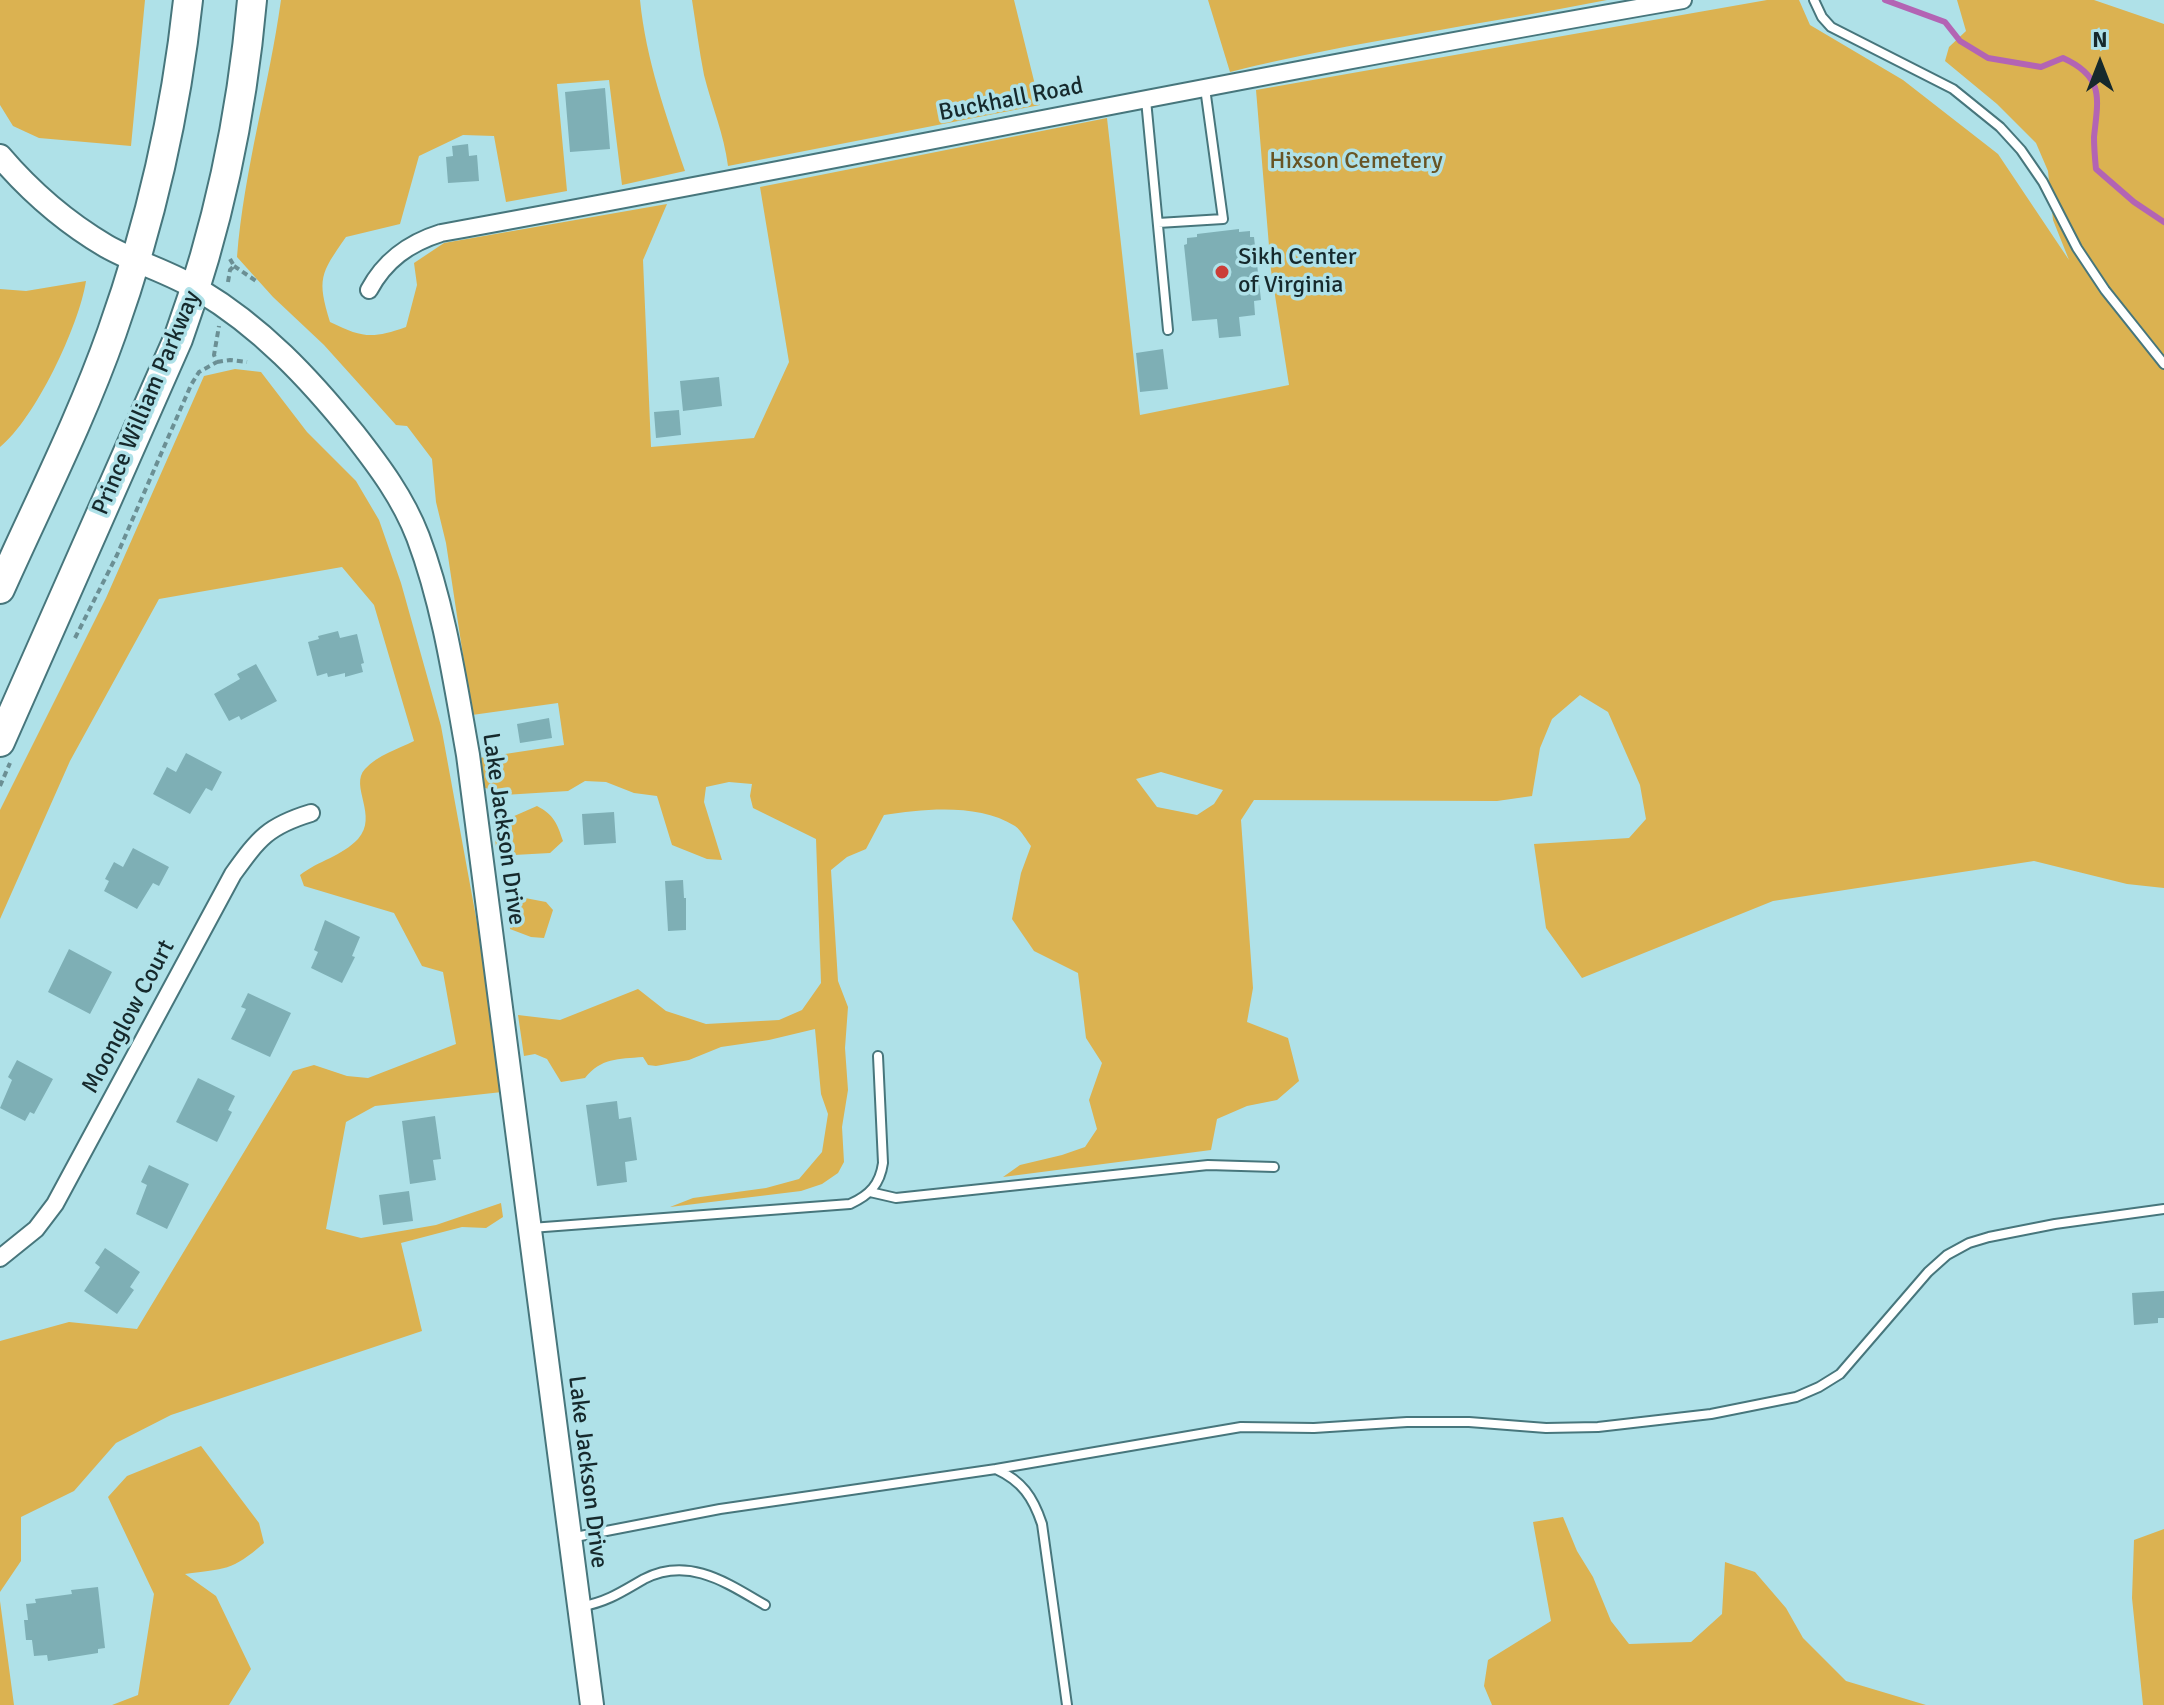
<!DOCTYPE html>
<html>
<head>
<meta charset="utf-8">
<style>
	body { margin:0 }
	#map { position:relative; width:2164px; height:1705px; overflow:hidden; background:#afe1e8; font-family:Signika,sans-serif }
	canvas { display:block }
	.north { position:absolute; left:2060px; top:24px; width:80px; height:80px; -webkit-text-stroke:6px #afe1e8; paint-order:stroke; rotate:0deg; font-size:22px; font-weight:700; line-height:32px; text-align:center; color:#16292c }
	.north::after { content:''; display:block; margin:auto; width:28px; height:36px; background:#16292c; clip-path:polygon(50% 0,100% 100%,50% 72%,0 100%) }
</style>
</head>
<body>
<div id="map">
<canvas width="2164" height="1705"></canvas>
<div class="north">N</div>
</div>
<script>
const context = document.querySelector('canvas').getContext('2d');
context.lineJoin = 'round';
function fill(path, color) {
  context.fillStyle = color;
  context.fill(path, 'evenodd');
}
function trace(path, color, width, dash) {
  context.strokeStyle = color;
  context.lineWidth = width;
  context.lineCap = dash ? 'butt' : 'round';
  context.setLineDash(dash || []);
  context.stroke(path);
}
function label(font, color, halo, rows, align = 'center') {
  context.font = font + ' Signika,sans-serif';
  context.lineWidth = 7;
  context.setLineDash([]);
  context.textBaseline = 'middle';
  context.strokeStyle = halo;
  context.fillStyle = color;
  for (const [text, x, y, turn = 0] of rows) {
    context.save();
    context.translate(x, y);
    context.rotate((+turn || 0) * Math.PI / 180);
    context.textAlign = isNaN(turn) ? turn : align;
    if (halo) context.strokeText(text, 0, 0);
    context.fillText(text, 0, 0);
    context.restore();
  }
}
const green = new Path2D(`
	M0 0H145L131 146 39 138 13 126 0 105Z
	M281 0H640C646 60 666 115 685 171L622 185 609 80 557 84 567 191 506 202 494 136 463 135 419 156 400 224 346 237C320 274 317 279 330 322 363 338 372 339 406 327L417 285 414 263 444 243 667 204 643 260 651 447 754 438 789 362 760 187 1107 118 1140 415 1289 385 1271 270 1256 90 1767 0H1799L1810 25 1903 80 1998 154 2069 260 2053 220 2048 171 2036 143 1997 104 1945 61 1949 47 1966 31 1957 0H2094L2164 24V888L2127 884 2034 861 1773 901 1582 978 1546 928 1534 844 1629 838 1646 819 1640 785 1608 712 1580 695 1552 719 1540 748 1532 796 1497 801 1254 800 1241 820 1253 988 1247 1022 1288 1038 1299 1081 1277 1100 1247 1106 1217 1119 1211 1150 1003 1177 1020 1165 1062 1155 1085 1147 1097 1129 1089 1100 1102 1063 1086 1038 1078 973 1034 951 1012 919 1021 873 1031 846C1026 840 1022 831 1015 826 978 803 924 809 884 815L866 849 847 857 831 870 838 981 848 1007 845 1048 848 1090 842 1127 844 1162 838 1173 822 1184 801 1191 670 1207 693 1198 766 1188 799 1179 822 1152 828 1114 821 1094 815 1029 769 1040 721 1047 689 1060 656 1066 648 1065 643 1057C618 1059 601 1058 585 1078L561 1082 547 1059 535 1054 524 1056 518 1015 560 1020 638 989 666 1011 706 1024 779 1020 802 1010 821 983 816 839 753 808 750 796 752 784 729 782 706 787 704 802 722 860 707 859 672 845 657 796 634 793 606 782 585 781 568 791 504 795 483 787 479 758 564 745 558 703 472 715 446 543 436 502 432 459 407 426 396 425 324 345 273 297 237 257C244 170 269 86 281 0ZM1161 772 1223 790 1214 804 1197 815 1157 807 1136 779Z
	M692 0H1014L1040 105 728 166C724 134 712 107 704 75 699 50 696 25 692 0Z
	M1208 0H1607C1481 25 1354 41 1230 72Z
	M86 281C79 326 35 419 0 447V289L26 291Z
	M235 369 261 372 307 432 356 481 379 520 401 583 441 726 480 939 502 1092 375 1106 346 1122 326 1229 361 1238 436 1225 501 1203 503 1217 486 1228 462 1227 401 1243 422 1331 171 1415 116 1443 74 1491 21 1517V1561L0 1592V1341L69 1322 137 1329 293 1071 314 1065 347 1076 368 1078 456 1044 443 972 422 966 394 913 304 886 300 875C318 861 342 856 358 839 379 816 349 786 365 769 378 755 398 749 414 741L374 605 342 567 159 599 70 761 0 919V810L106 598 204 376Z
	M537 806C554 815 557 823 563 841L550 853 514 855 496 847 493 820 512 817Z
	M525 898 546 902 553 910 544 938 531 937 510 929 508 901Z
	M201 1446 259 1523 264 1543C231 1572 225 1568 185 1574L216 1596 251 1669 229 1705H112L138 1695 154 1594 108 1497 127 1476Z
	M1563 1517 1577 1551 1593 1577 1611 1621 1629 1644 1691 1642 1722 1614 1725 1562 1755 1572 1786 1608 1803 1638 1846 1681 1926 1705H1492L1484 1686 1488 1660 1551 1621 1533 1522Z
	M2164 1529V1705H2143L2132 1598 2134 1540Z
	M0 1601 14 1705H0Z`);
const stream = new Path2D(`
	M1885 0 1945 22 1960 41 1988 58 2041 67 2063 58C2105 77 2098 99 2094 137 2094 148 2095 159 2096 169L2134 202 2164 222`);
const building = new Path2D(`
	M605 88 610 149 570 152 565 92Z
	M468 144 469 156 477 155 479 181 448 183 446 157 453 156 452 146Z
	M1239 229V232L1250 231V237H1254L1261 300 1254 301 1255 315 1239 317 1241 336 1219 338 1217 319 1192 321 1184 245 1187 244V238L1197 237V234Z
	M1163 349 1168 389 1140 392 1136 353Z
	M719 377 722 406 683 411 680 381Z
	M679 410 681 435 656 438 654 412Z
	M338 631 340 638 357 634 364 663 361 664 363 672 345 677V673L328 677 327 673 317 676 308 642 319 639 318 636Z
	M256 664 277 701 241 720 239 716 229 721 214 694 240 679 237 674Z
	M549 718 552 738 520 743 517 724Z
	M186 753 222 772 212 791 206 788 190 814 153 794 167 767 176 772Z
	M614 812 616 843 584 845 582 814Z
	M133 848 169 867 159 886 153 883 137 909 104 891 109 881 105 879 114 862 123 867Z
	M683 880 684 898H686V930L668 931 665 881Z
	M325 920 360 937 352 956 355 957 342 983 311 968 318 952 314 950Z
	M69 949 112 972 90 1014 48 992Z
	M248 993 291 1013 270 1057 231 1039 246 1009 241 1007Z
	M17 1060 53 1079 34 1114 30 1112 25 1121 0 1108 12 1080 8 1077Z
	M198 1078 235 1096 228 1110 232 1112 217 1142 176 1122Z
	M617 1101 619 1119 631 1117 637 1160 625 1162 627 1182 597 1186 586 1105Z
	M435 1116 441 1159 433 1160 436 1180 410 1184 402 1121Z
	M149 1165 189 1184 167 1229 136 1214 147 1185 141 1182Z
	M409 1191 413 1221 383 1225 379 1195Z
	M105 1248 140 1272 130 1287 134 1290 117 1314 84 1291 100 1267 95 1263Z
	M2164 1291V1318H2158V1323L2134 1325 2132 1293Z
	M98 1587 105 1648 98 1649V1653L48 1661 47 1655 34 1656 32 1640H26L24 1620H28L26 1604 36 1603 35 1599 72 1594 71 1590Z`);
const path = new Path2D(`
	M234 266 256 281
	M228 282 230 270 234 266 230 259
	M217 362 230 360 247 362
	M75 638 117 555 191 385 199 372 217 362 214 355 219 326
	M0 786 10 763`);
const service = new Path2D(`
	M1814 0 1822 17 1831 27 1953 89 2000 127 2021 150 2043 182 2077 248 2105 290 2164 364
	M1146 100 1168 330
	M1158 223 1223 219 1205 88
	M870 1192 896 1198 1208 1165 1274 1167
	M531 1228 850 1204C870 1195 880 1184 883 1163L878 1056
	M996 1469 1241 1427 1314 1428 1407 1422H1469L1546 1428 1598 1427 1711 1414 1796 1397 1819 1387 1840 1374 1928 1272 1947 1255 1969 1243 1989 1237 2055 1224 2164 1209
	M570 1538 720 1509 996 1469C1022 1481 1033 1497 1042 1524L1067 1705
	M583 1606C607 1602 623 1591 644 1579 689 1556 727 1583 765 1605`);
const minor = new Path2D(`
	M369 290C385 260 409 243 441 233 856 158 1268 72 1683 0
	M0 1258 36 1229 55 1204 233 874C259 838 268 826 311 813`);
const tertiary = new Path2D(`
	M0 156C29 190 67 223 106 246 136 263 170 272 199 290 261 327 309 378 354 434 379 466 403 498 418 537 444 606 455 682 468 755L592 1705`);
const trunk = new Path2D(`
	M0 589C38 504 81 420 112 332 150 225 176 113 188 0
	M0 742 178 339C217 231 242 114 252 0`);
const markers = [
	[1222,272,8,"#cb3d37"]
];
const streetNames = [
	["Buckhall Road",1011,100,-11],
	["Prince William Parkway",147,403,-67],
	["Lake Jackson Drive",503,829,82],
	["Moonglow Court",129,1017,-62],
	["Lake Jackson Drive",587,1472,83]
];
const parkNames = [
	["Hixson Cemetery",1356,162]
];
const poiNames = [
	["Sikh Center",1238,258],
	["of Virginia",1238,286]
];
fill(green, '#dbb251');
trace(stream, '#b364b4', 6);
fill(building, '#7eafb5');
trace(service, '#47767c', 12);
trace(minor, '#47767c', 20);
trace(tertiary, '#47767c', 26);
trace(trunk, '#47767c', 32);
trace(path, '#6b8f94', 4, [6, 4]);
trace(service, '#fff', 8);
trace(minor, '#fff', 16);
trace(tertiary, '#fff', 22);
trace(trunk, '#fff', 28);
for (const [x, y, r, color] of markers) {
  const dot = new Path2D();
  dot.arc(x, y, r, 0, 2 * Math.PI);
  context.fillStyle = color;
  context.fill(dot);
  trace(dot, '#afe1e8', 3);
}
label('24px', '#16292c', '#afe1e8', streetNames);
label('24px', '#685424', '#afe1e8', parkNames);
label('24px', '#16292c', '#afe1e8', poiNames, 'left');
</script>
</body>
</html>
